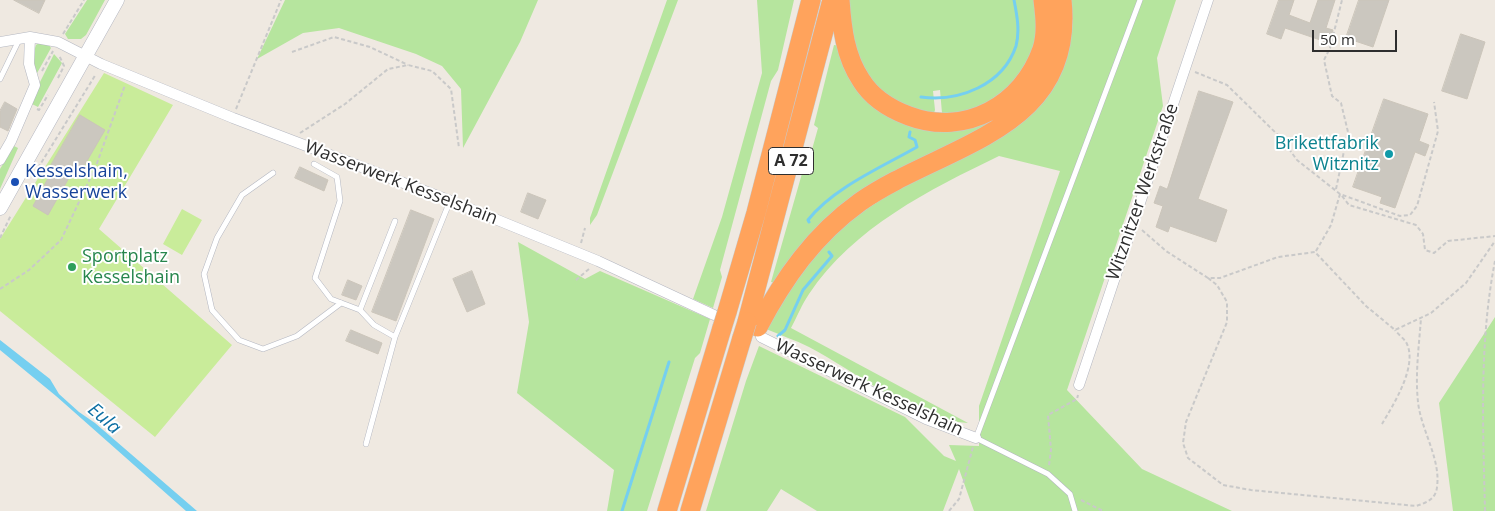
<!DOCTYPE html>
<html>
<head>
<meta charset="utf-8">
<style>
	body { margin:0 }
	#map { position:relative; width:1495px; height:511px; overflow:hidden; background:#efe9e1; font-family:"Open Sans",sans-serif }
	canvas { display:block }
	.scale { position:absolute; left:1312px; top:30px; width:85px; height:22px; box-sizing:border-box; border:2px solid #2e2e2e; border-top:0; padding-left:6px; font-size:15px; line-height:18px; white-space:nowrap; color:#2e2e2e; -webkit-text-stroke:4px #fff; paint-order:stroke }
</style>
</head>
<body>
<div id="map">
<canvas width="1495" height="511"></canvas>
<div class="scale">50 m</div>
</div>
<script>
const context = document.querySelector('canvas').getContext('2d');
context.lineJoin = 'round';
function fill(path, color) {
  context.fillStyle = color;
  context.fill(path, 'evenodd');
}
function trace(path, color, width, dash) {
  context.strokeStyle = color;
  context.lineWidth = width;
  context.lineCap = dash ? 'butt' : 'round';
  context.setLineDash(dash || []);
  context.stroke(path);
}
function label(font, color, halo, rows, align = 'center') {
  context.font = font + ' "Open Sans",sans-serif';
  context.lineWidth = 4;
  context.setLineDash([]);
  context.textBaseline = 'middle';
  context.strokeStyle = halo;
  context.fillStyle = color;
  for (const [text, x, y, turn = 0] of rows) {
    context.save();
    context.translate(x, y);
    context.rotate((+turn || 0) * Math.PI / 180);
    context.textAlign = isNaN(turn) ? turn : align;
    if (halo) context.strokeText(text, 0, 0);
    context.fillText(text, 0, 0);
    context.restore();
  }
}
const green = new Path2D(`
	M87 0H105L86 35 81 39H68L65 34Z
	M285 0H538L520 42 463 148 461 89 442 66 416 54 339 28 303 33 257 59Z
	M667 0H678L597 215 590 225V218Z
	M757 0H794L778 70 771 81 720 270 722 277 713 308 693 299 722 217 762 73Z
	M849 0H1037L1036 44 1013 87 965 116 942 113 940 90 933 91 935 110 933 116 922 115 873 88 849 43Z
	M1049 0H1055C1059 19 1058 38 1052 56 1029 125 956 141 899 172 849 199 807 236 776 283L771 282 803 170 806 171 818 128 814 125 834 45 840 46C844 59 849 72 856 84 864 96 875 105 887 112 943 150 1016 123 1042 63 1050 44 1054 21 1049 0Z
	M1070 0H1176L1157 58 1163 106 1067 390 1142 469 1232 511H974L959 469 943 511H817L781 489 767 511H706L746 381 759 346 905 417 944 456 956 461 949 445 979 446V406L1060 171 999 156C929 190 854 227 809 294 802 304 797 317 791 328L968 423C915 420 855 371 809 347 795 340 780 335 766 329L797 275 845 223 1052 88C1068 61 1077 31 1070 0Z
	M39 43 49 45 51 48 36 75 33 54 36 45Z
	M54 54 62 63 38 107 32 104 40 82Z
	M14 146 18 148 0 189V169Z
	M518 242 585 279 600 271 710 319 700 353 695 358 647 511H607L614 470 517 393 529 322Z
	M1495 317V511H1453L1439 403Z`);
const pitch = new Path2D(`
	M104 73 173 105 99 229 232 345 155 437 0 311V239Z
	M182 209 202 220 182 255 163 244Z`);
const water = new Path2D(`
	M0 340 50 379 59 394 79 412 95 423 197 511H186L56 396 0 350Z`);
const stream = new Path2D(`
	M921 97C959 102 1003 85 1016 46 1020 31 1017 15 1014 0
	M809 222 808 220C833 188 882 167 917 147L915 140 909 137 910 132
	M778 336 785 330 803 290 832 256 829 252
	M622 511 669 362`);
const building = new Path2D(`
	M14 0H45L39 13Z
	M1279 0H1294L1289 15 1310 23 1318 0H1335L1326 28 1333 30 1329 43 1285 28 1281 39 1267 34Z
	M1359 0H1389L1373 47 1346 38Z
	M1461 34 1485 42 1467 99 1442 91Z
	M1199 91 1233 102 1198 199 1227 210 1216 242 1170 226 1168 232 1156 227 1163 206 1154 203 1160 186 1167 189Z
	M1384 99 1428 114 1419 141 1429 145 1425 156 1415 152 1395 208 1380 203 1382 197 1353 187Z
	M5 102 17 109 8 131 0 127V111Z
	M80 115 105 130 80 173 75 170 70 176 48 215 33 206 53 169 50 167Z
	M300 167 328 180 324 191 295 178Z
	M528 193 546 200 538 219 521 212Z
	M411 210 434 219 396 321 372 312Z
	M472 271 485 304 467 312 453 279Z
	M348 280 362 286 356 300 342 295Z
	M351 330 382 343 378 354 346 341Z`);
const path = new Path2D(`
	M63 34 84 0
	M292 52 334 37 370 47 408 65
	M42 71 53 51
	M1195 72 1227 85 1281 138 1297 160 1340 194 1400 216 1410 215 1417 206 1438 131 1434 102
	M58 78 64 66 59 55
	M37 109 39 110 48 95
	M236 109 281 0
	M300 133 345 104 388 69 408 65 432 71 451 89 459 148
	M38 168 96 74
	M1336 189 1348 132 1341 103 1332 96 1324 60 1330 48 1342 0
	M1342 196 1349 205 1416 225 1423 234 1425 250 1434 253 1448 241 1495 236
	M1142 230 1166 251 1208 278H1220L1278 257 1315 252 1366 306 1395 330 1431 313 1466 283 1495 241
	M0 238 11 215
	M581 243 585 228
	M1316 251 1331 225 1340 194
	M1208 278 1217 285 1227 302V322L1186 422 1183 443 1188 458 1223 485 1251 490 1416 506C1426 503 1436 499 1437 487 1441 459 1421 430 1418 402 1415 374 1419 346 1421 318
	M576 280 589 269
	M0 289 29 270 61 240 96 166 125 85
	M1382 424C1393 405 1419 365 1406 342 1403 338 1398 334 1395 330
	M1049 465 1051 450 1048 415 1077 399 1078 395
	M1081 500 1103 511
	M949 511 959 499 973 447
	M1485 511C1483 428 1479 342 1495 261`);
const service = new Path2D(`
	M0 79 19 40
	M314 164 337 177 340 201 315 278 331 299 360 310
	M273 173 242 195 217 238 204 274 212 310 239 340 263 349 297 336 341 303
	M395 221 360 310 374 325 395 337
	M366 444 395 337 450 201
	M1075 511 1070 494 1048 474 976 438 1140 0`);
const minor = new Path2D(`
	M0 42 30 37 58 42 101 64 233 118 451 201 598 261 714 315
	M0 160 11 141 35 85 29 64 30 37
	M761 337 926 419 976 438
	M1079 385 1208 0`);
const secondary = new Path2D(`
	M0 208 117 0`);
const motorway = new Path2D(`
	M840 0C842 28 845 56 861 80 872 98 890 109 909 116 965 137 1023 105 1042 49 1047 33 1045 16 1043 0
	M727 312 756 213 811 0
	M747 322 832 0
	M758 327C784 278 814 235 860 202 943 144 1076 132 1062 0
	M667 511 722 328
	M690 511 742 338`);
const motorwayBridge = new Path2D(`
	M722 328 727 312
	M742 338 747 322`);
const markers = [
	[1389,154,5,"#0f9aa8"],
	[15,182,5,"#1a4fb4"],
	[72,267,5,"#2e9e5b"]
];
const shields = [
	[791,161,45]
];
const shieldNames = [
	["A 72",791,161]
];
const cultureNames = [
	["Brikettfabrik",1379,144],
	["Witznitz",1379,165]
];
const transitNames = [
	["Kesselshain,",25,172],
	["Wasserwerk",25,193]
];
const streetNames = [
	["Wasserwerk Kesselshain",401,183,21],
	["Witznitzer Werkstraße",1143,192,-71],
	["Wasserwerk Kesselshain",869,388,25]
];
const leisureNames = [
	["Sportplatz",82,257],
	["Kesselshain",82,278]
];
const waterNames = [
	["Eula",104,419,41]
];
fill(green, '#b6e59e');
fill(pitch, '#c9ec9a');
fill(water, '#75cff0');
trace(stream, '#75cff0', 3);
fill(building, '#cbc7bf');
trace(building, '#cbc5ba', 1);
trace(service, '#b4b7c1', 6);
trace(minor, '#b4b7c1', 11);
trace(secondary, '#b4b7c1', 15);
trace(motorway, '#c9c9c9', 20);
trace(path, '#c9c9c9', 2, [4, 2.5]);
trace(service, '#fff', 5);
trace(minor, '#fff', 10);
trace(secondary, '#fff', 14);
trace(motorway, '#ffa35c', 19);
trace(motorwayBridge, '#c9c9c9', 20, []);
trace(motorwayBridge, '#ffa35c', 19);
for (const [x, y, r, color] of markers) {
  const dot = new Path2D();
  dot.arc(x, y, r, 0, 2 * Math.PI);
  context.fillStyle = color;
  context.fill(dot);
  trace(dot, '#fff', 2);
}
for (const [x, y, w] of shields) {
  const box = new Path2D();
  box.roundRect(x - w / 2, y - 13.5, w, 27, 4);
  context.fillStyle = '#fff';
  context.fill(box);
  trace(box, '#2e2e2e', 1);
}
label('bold 16px', '#2e2e2e', null, shieldNames);
label('18px', '#0d838f', '#fff', cultureNames, 'right');
label('18px', '#164399', '#fff', transitNames, 'left');
label('18px', '#2e2e2e', '#fff', streetNames);
label('18px', '#27864d', '#fff', leisureNames, 'left');
label('italic 19px', '#0d6fa3', '#fff', waterNames);
</script>
</body>
</html>
